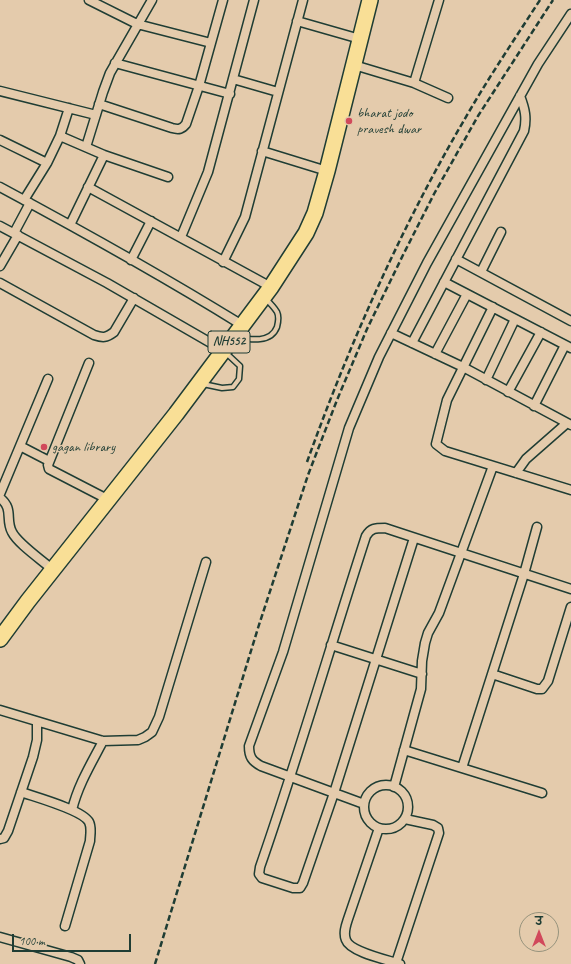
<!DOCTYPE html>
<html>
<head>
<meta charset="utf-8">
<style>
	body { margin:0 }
	#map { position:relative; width:571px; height:964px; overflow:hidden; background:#e4cbac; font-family:Caveat,"Playpen Sans Deva",sans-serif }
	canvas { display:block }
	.north { position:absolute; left:519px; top:912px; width:40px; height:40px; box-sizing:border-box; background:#e4cbac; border:1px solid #95927c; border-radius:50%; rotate:0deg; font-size:11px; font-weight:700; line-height:16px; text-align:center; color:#1f3d34 }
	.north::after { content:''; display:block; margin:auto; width:14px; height:18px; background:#d1495b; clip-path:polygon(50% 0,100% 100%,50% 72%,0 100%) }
	.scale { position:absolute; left:12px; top:934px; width:119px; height:18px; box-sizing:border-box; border:2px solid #1f3d34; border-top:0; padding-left:5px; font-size:12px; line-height:14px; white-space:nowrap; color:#1f3d34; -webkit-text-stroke:3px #e4cbac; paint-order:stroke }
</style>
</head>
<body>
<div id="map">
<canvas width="571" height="964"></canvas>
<div class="north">उ</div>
<div class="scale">100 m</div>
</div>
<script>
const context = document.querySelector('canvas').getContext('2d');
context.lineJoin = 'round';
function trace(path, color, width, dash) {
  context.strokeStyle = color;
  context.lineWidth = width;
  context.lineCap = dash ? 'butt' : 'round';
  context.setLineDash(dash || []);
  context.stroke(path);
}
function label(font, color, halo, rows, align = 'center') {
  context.font = font + ' Caveat,sans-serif';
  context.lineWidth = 3;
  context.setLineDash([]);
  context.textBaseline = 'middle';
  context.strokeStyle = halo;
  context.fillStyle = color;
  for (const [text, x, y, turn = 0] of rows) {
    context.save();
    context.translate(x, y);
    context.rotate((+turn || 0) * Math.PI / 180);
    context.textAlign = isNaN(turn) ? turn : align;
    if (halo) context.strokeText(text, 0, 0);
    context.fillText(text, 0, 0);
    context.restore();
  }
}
const lane = new Path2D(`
	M237 337C251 340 271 343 277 327 278 323 279 316 277 312 274 307 270 303 266 299
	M203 384 222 388 233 387 239 379 240 366 225 352`);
const street = new Path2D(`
	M89 0 137 24 211 43
	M297 21 360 39
	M115 63 230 94
	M354 65 414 83 448 98
	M233 79 278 92
	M414 83 439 0
	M0 91 96 115
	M99 104 172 128C179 130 182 129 186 124L199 86 223 0
	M60 136 104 155 168 177
	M0 140 47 163
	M86 147 103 92 110 73 152 0
	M262 151 327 171
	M0 187C82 231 163 276 242 325
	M88 187 271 287
	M24 200 47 163 60 136 69 108
	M70 225 104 155
	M0 226 107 283 223 350
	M14 233 30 203
	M181 237 208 172 254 0
	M456 259 571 321
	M131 260 151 221
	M223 262 245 217 303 0
	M0 266 18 235
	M481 272 501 232
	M444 282 571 348
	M0 283 94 335C103 338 106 338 114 332L134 298
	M493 307 447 400 436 444 445 451 571 490
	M391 333 463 367 571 425
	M412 343 524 131C527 118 525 109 520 96
	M435 354 467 294
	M89 363 48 465 49 469 109 500
	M486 380 515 319
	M508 392 541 332
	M534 406 565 345
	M20 446 49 461
	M516 473 526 459 567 423
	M0 494 48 379
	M0 498C14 509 5 519 12 532 18 544 42 560 53 570
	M414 538 334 793 303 883 300 888H293L262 878 259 874 260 867C298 758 330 647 366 536 371 528 375 528 385 528L571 589
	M331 645 422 674
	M492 674 537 689H542L548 681 571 607
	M0 710 103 741 138 740 145 737 152 732 159 717 206 562
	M404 750 542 793
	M462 768 524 574 537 527
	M364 807a22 22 0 1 1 44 0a22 22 0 1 1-44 0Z
	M394 787 421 689 422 661 425 643 428 633 439 613 493 466
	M21 792C35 797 83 810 89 822 92 828 90 835 90 841L65 926
	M364 804 261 766C252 761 249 757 249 746L283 652 349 428 379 357 427 263 538 64 571 14
	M72 810C78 785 91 764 103 741
	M379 828 348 919C346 925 343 933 346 940 350 952 388 960 400 964
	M0 839 4 838 8 831 33 757 37 740V722
	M0 937 71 957 78 960 80 964
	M396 963 439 833 438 828 433 825 405 819`);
const highway = new Path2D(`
	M0 639 28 601 176 414 271 287 306 233 315 213 327 171 370 0`);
const rail = new Path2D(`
	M307 462C349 345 400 230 463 122 487 80 514 40 540 0
	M155 964 258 628 308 475 337 400 367 329 403 255 434 194 478 116 553 0`);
const markers = [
	[349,121,4,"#d1495b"],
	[44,447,4,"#d1495b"]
];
const shields = [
	[229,342,42]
];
const shieldNames = [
	["NH552",229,342]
];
const poiNames = [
	["bharat jodo",357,113],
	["pravesh dwar",357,129],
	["gagan library",52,447]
];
trace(lane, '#1f3d34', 7);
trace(street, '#1f3d34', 11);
trace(highway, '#1f3d34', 18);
trace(lane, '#e4cbac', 4);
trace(street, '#e4cbac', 8);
trace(highway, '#f9df96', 15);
trace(rail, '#1f3d34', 2.5, [6, 3]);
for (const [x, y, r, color] of markers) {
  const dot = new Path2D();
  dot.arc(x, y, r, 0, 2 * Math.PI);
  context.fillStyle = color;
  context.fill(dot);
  trace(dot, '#e4cbac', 1.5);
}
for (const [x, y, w] of shields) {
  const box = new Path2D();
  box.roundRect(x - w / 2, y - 11, w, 22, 3);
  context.fillStyle = '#e4cbac';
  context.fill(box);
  trace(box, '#1f3d34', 1);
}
label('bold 13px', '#1f3d34', null, shieldNames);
label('14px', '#1f3d34', '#e4cbac', poiNames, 'left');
</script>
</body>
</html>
